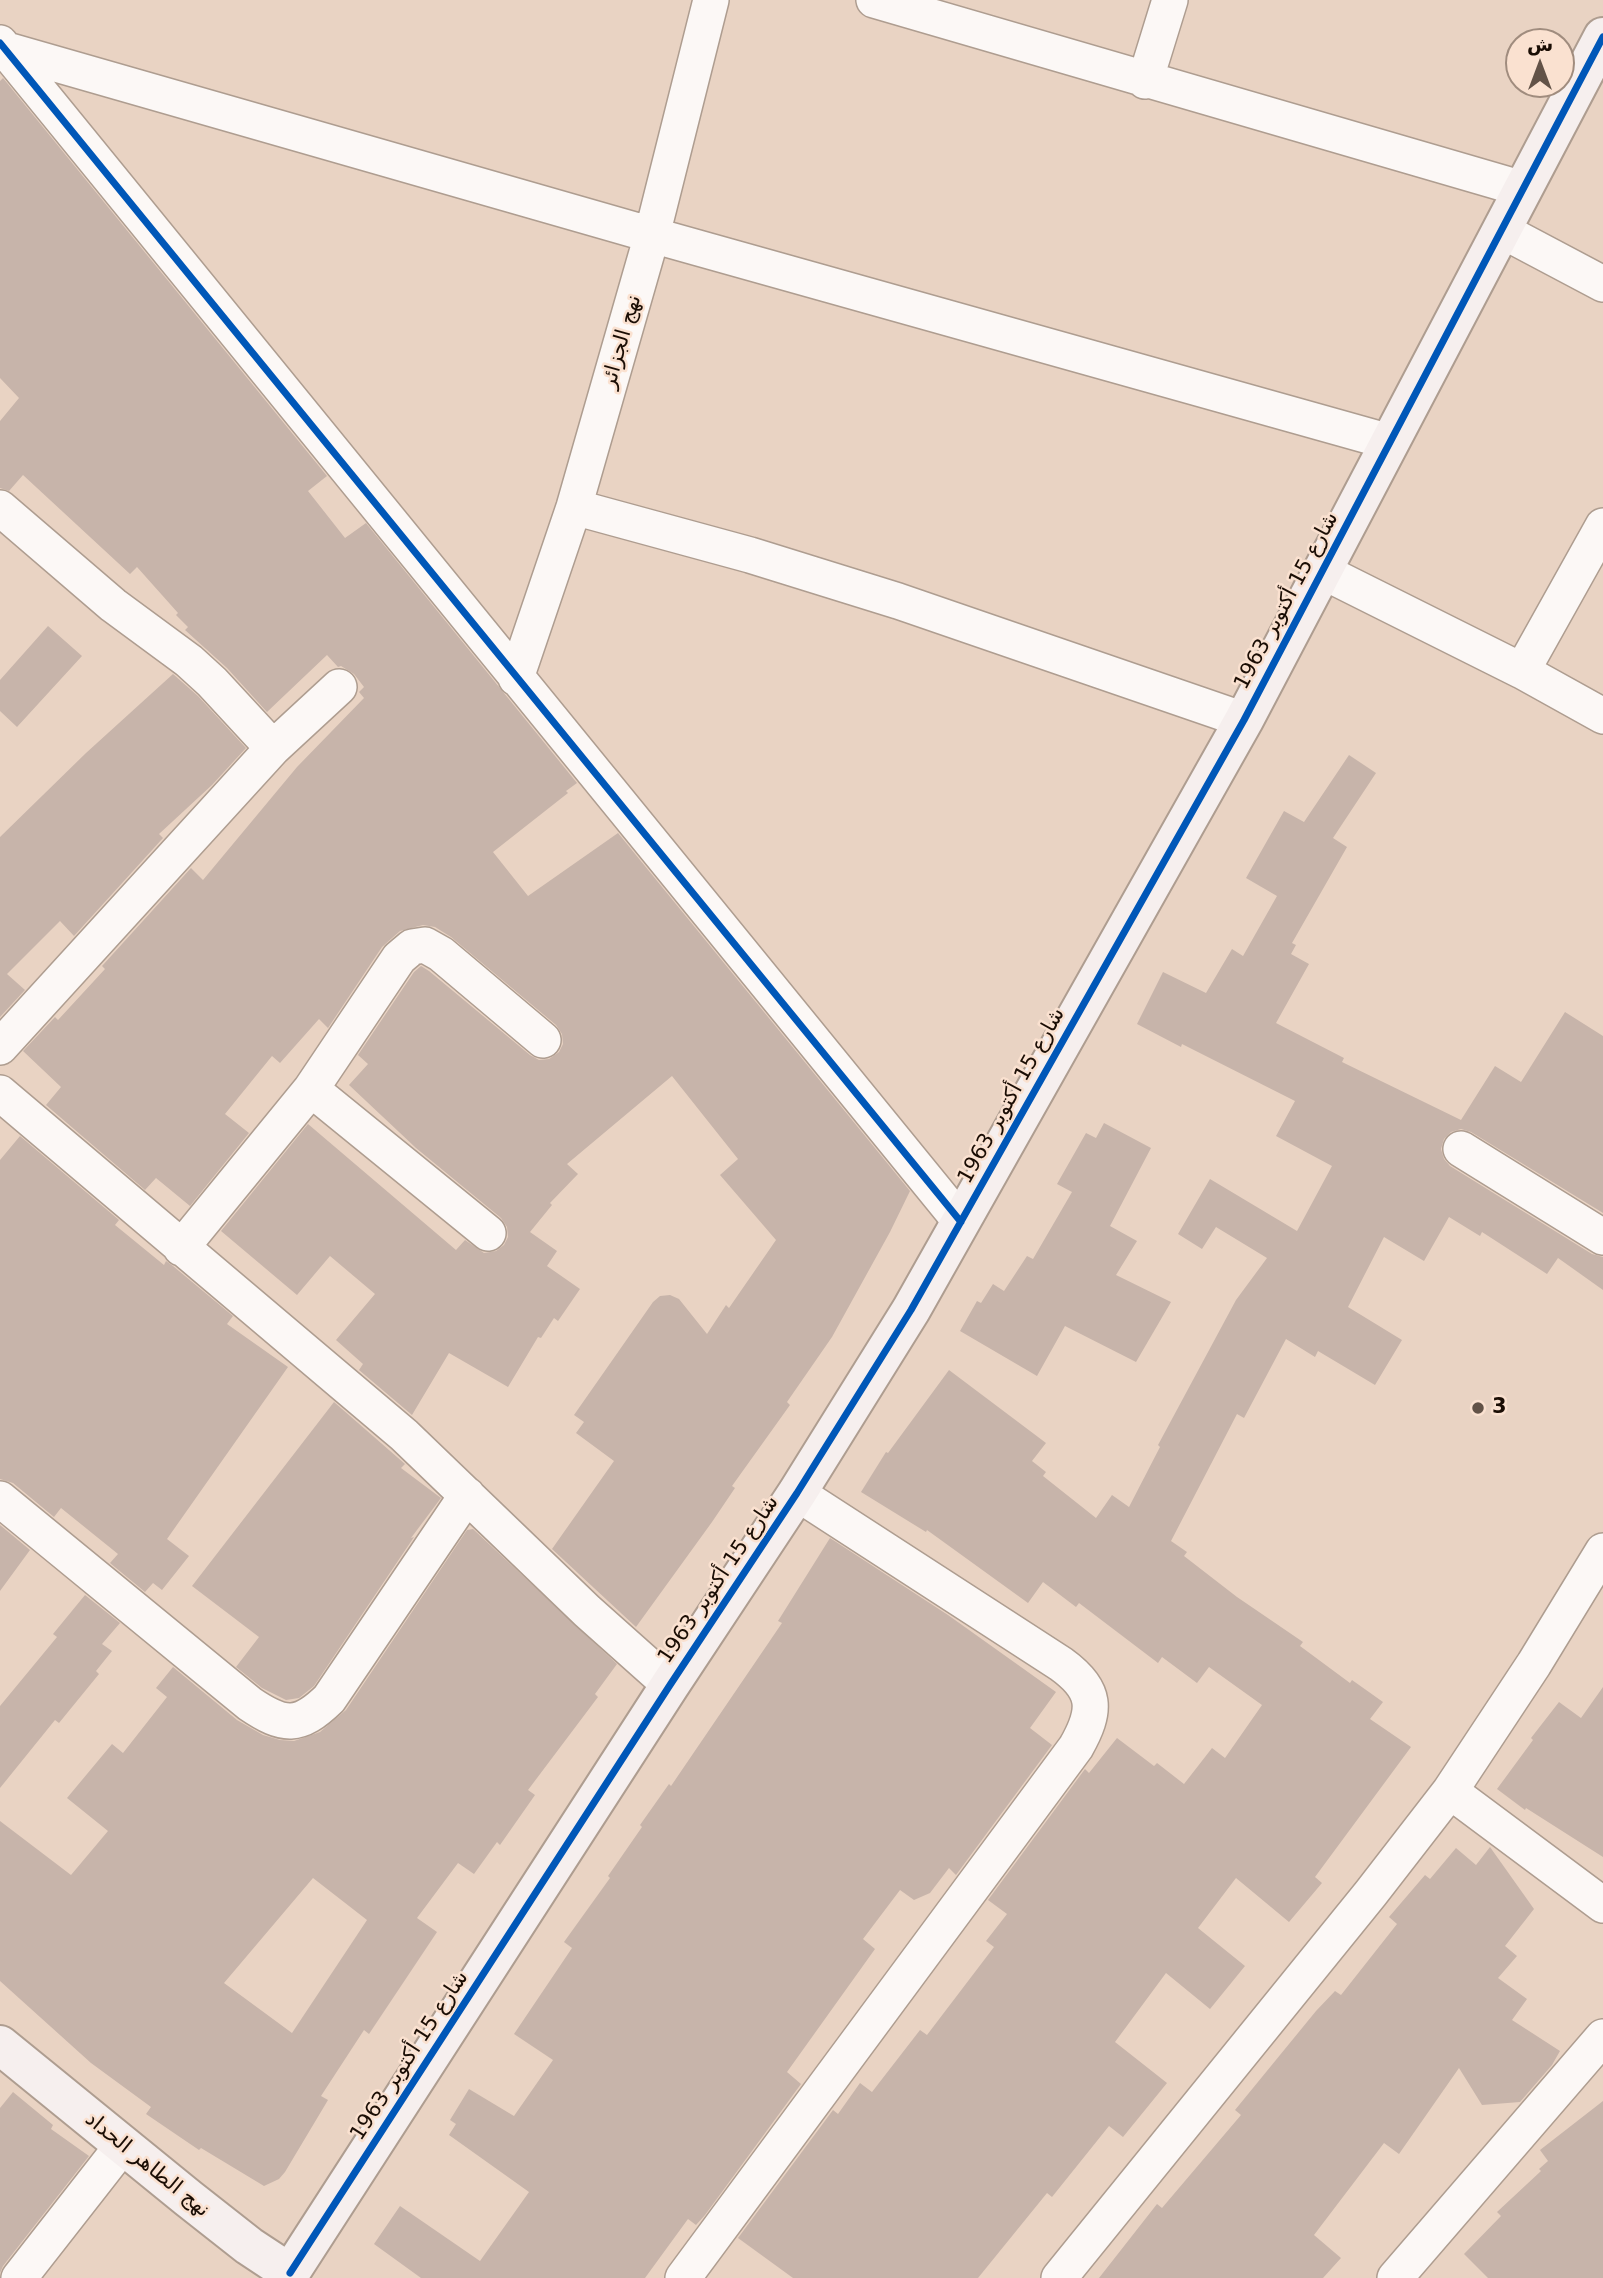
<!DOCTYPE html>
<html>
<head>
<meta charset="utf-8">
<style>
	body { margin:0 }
	#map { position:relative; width:1603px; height:2278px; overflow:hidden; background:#e9d3c3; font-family:"DejaVu Sans",Vazirmatn,sans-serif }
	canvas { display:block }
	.north { position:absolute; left:1505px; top:28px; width:70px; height:70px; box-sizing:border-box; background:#fae1d0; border:2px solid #a08c7e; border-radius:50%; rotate:0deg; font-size:19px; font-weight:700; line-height:28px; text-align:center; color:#1a0d04 }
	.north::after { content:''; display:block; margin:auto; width:24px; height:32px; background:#625247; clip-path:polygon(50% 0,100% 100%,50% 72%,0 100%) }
</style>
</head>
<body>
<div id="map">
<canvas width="1603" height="2278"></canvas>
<div class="north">ش</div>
</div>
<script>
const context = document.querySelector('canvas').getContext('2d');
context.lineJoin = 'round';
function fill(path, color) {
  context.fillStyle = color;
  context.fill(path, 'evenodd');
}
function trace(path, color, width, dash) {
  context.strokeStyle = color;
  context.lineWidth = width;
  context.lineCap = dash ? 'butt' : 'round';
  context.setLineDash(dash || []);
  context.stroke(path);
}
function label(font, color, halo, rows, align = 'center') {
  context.font = font + ' "DejaVu Sans",Vazirmatn,sans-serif';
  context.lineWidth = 5;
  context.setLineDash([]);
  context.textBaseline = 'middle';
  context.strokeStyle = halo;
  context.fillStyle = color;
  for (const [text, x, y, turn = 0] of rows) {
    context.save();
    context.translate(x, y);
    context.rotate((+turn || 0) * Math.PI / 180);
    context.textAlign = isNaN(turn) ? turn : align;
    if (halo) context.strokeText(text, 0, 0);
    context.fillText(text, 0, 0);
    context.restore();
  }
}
const building = new Path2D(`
	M3 78 327 476 308 491 345 538 366 523 577 783 566 791 568 793 493 852 528 896 618 833 910 1191 890 1232 832 1337 787 1402 790 1405 732 1486 735 1488 712 1522 636 1627 552 1549 614 1461 576 1433 584 1422 574 1415 653 1302 660 1296 670 1295 679 1299 707 1334 726 1305 729 1308 776 1240 720 1175 738 1159 672 1076 567 1164 578 1174 550 1203 552 1205 530 1232 557 1251 547 1266 580 1289 558 1321 554 1318 541 1338 538 1337 508 1387 449 1353 412 1415 359 1370 363 1364 336 1340 375 1294 330 1256 297 1295 221 1231 308 1124 456 1250 465 1240 484 1253 496 1251 504 1245 508 1237 507 1227 501 1218 416 1148 349 1085 368 1064 358 1055 414 972 421 966 429 971 530 1055 539 1060 549 1059 559 1052 563 1044 562 1034 556 1025 451 937 435 927 423 925 400 931 382 947 328 1028 319 1019 280 1063 272 1056 225 1114 249 1133 190 1206 156 1178 145 1190 46 1105 61 1087 23 1051 55 1017 58 1020 105 969 102 966 191 868 203 880 297 767 364 698 359 692 364 687 354 674 341 666 338 667 327 655 267 712 227 668 185 630 188 627 176 615 178 613 137 567 130 574 23 475 9 491 0 488V421L19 398 0 378V81Z
	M48 626 82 656 17 727 0 711V680Z
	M173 674 198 696 246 748 212 785 159 834 163 838 74 936 60 921 7 974 25 990 0 1017V837L86 753Z
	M1349 755 1376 773 1333 838 1347 847 1292 943 1296 945 1291 954 1309 964 1276 1023 1344 1058 1342 1062 1461 1120 1495 1066 1521 1082 1565 1012 1603 1036V1213L1471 1132 1461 1129 1451 1132 1444 1139 1441 1149 1444 1159 1450 1166 1592 1254 1603 1257V1290L1558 1258 1547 1274 1482 1232 1480 1236 1449 1217 1424 1261 1384 1237 1348 1307 1402 1340 1375 1385 1318 1351 1315 1357 1286 1339 1244 1418 1237 1414 1171 1541 1187 1552 1184 1556 1237 1597 1303 1642 1300 1646 1350 1683 1352 1680 1383 1702 1370 1719 1411 1747 1315 1877 1322 1883 1289 1922 1236 1878 1198 1928 1245 1966 1210 2009 1166 1973 1115 2042 1167 2083 1123 2137 1109 2126 1052 2197 1047 2193 978 2278H793L738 2238 833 2110 838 2114 860 2083 872 2092 920 2030 927 2035 994 1947 986 1941 1007 1914 988 1900 1085 1769 1089 1773 1117 1738 1154 1766 1157 1763 1184 1784 1212 1748 1225 1758 1262 1705 1209 1667 1197 1683 1162 1657 1158 1663 1079 1603 1076 1607 1043 1582 1028 1603 927 1530 926 1532 861 1492 886 1452 888 1453 949 1370 1046 1443 1032 1461 1046 1472 1043 1476 1096 1518 1112 1495 1129 1507 1160 1447 1158 1445 1236 1300 1267 1258 1216 1227 1202 1249 1178 1234 1210 1179 1297 1231 1332 1166 1276 1136 1295 1101 1182 1044 1181 1047 1137 1024 1163 972 1206 993 1232 949 1243 956 1277 896 1246 878 1284 811 1304 822Z
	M1104 1123 1151 1148 1110 1226 1137 1241 1116 1275 1171 1302 1136 1362 1065 1326 1037 1376 960 1331 977 1301 981 1303 993 1284 1004 1291 1027 1256 1033 1259 1072 1192 1057 1184 1086 1133 1096 1138Z
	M20 1136 119 1220 115 1225 164 1265 166 1261 173 1266 233 1316 227 1324 288 1367 167 1539 189 1556 162 1590 153 1583 145 1592 110 1563 118 1554 61 1508 54 1517 13 1483 0 1479V1160Z
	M334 1402 405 1464 401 1468 441 1498 411 1538 414 1537 314 1686 299 1698 286 1700 262 1688 236 1667 259 1637 192 1586Z
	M0 1525 30 1550 0 1591Z
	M473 1529 617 1664 595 1694 598 1697 528 1790 535 1795 500 1845 497 1842 474 1874 458 1863 417 1918 437 1932 369 2034 364 2030 321 2096 328 2100 285 2172 279 2179 264 2186 201 2148 199 2150 146 2114 151 2107 91 2063 0 1981V1821L71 1875 108 1831 67 1798 112 1744 123 1753 167 1697 156 1688 173 1667 237 1720 263 1735 280 1740 294 1741 320 1732 346 1710 467 1530ZM313 1878 367 1920 292 2033 224 1983Z
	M830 1538 948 1615 1056 1692 1030 1728 1052 1745 956 1875 949 1868 930 1893 914 1900 900 1890 863 1939 875 1949 787 2072 801 2084 705 2215 696 2225 688 2219 645 2278H421L374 2244 400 2206 480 2261 529 2192 449 2135 456 2124 450 2120 469 2089 514 2116 553 2060 514 2034 572 1948 564 1942 610 1878 608 1876 642 1827 640 1825 669 1784 671 1786 782 1623 778 1621Z
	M85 1595 120 1623 102 1644 112 1651 96 1671 99 1674 59 1723 55 1720 0 1788V1706L57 1637 53 1634Z
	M1603 1687V1857L1526 1808 1525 1810 1497 1789 1533 1740 1531 1738 1559 1702 1581 1718Z
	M1490 1847 1534 1909 1505 1946 1517 1956 1498 1978 1527 1999 1512 2020 1560 2051 1552 2065 1520 2102 1482 2105 1459 2068 1399 2154 1384 2143 1314 2235 1341 2258 1323 2278H1099L1157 2204 1162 2208 1241 2115 1235 2110 1316 2011 1335 1991 1341 1995 1397 1924 1389 1917 1425 1875 1430 1879 1456 1848 1476 1865Z
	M13 2092 53 2125 51 2129 89 2156 3 2266 0 2273V2108Z
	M1603 2101V2278H1488L1464 2254 1501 2216 1497 2212 1541 2171 1539 2169 1548 2161 1540 2150Z`);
const street = new Path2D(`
	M874 0 1523 189
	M0 43 961 1222
	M7 50 652 235 1390 442
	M1145 81 1170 0
	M1501 230 1603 284
	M574 507 750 555 898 601 1244 720
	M0 508 113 605 189 661 212 682 273 748
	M1322 571 1522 671 1603 716
	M1522 671 1603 526
	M516 678 574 507 652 235 711 0
	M0 1047 273 748 339 687
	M311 1089 488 1233
	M0 1093 404 1435 587 1611 670 1685
	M1461 1149 1603 1237
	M181 1248 311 1089 399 958 412 947 425 945 441 954 543 1040
	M0 1499 250 1704C284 1727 299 1728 329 1699L467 1495
	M1450 1791 1603 1905
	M19 2278 123 2145
	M683 2278 1076 1747C1097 1710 1097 1690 1061 1664L797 1493
	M1059 2278 1371 1893 1450 1791 1534 1664 1603 1551
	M1395 2278 1603 2037`);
const secondary = new Path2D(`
	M0 2045 188 2198 249 2246 290 2273 670 1685 797 1493 911 1310 1244 720 1603 37`);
const cycleway = new Path2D(`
	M0 43 961 1222
	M290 2273 670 1685 797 1493 911 1310 1244 720 1603 37`);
const markers = [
	[1478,1408,7,"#625247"]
];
const streetNames = [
	["نهج الجزائر",622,342,-74],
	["شارع 15 أكتوبر 1963",1287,601,-62],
	["شارع 15 أكتوبر 1963",1012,1096,-61],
	["شارع 15 أكتوبر 1963",719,1580,-56],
	["شارع 15 أكتوبر 1963",410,2056,-57],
	["نهج الطاهر الحداد",147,2165,39]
];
const poiNames = [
	["3",1492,1408]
];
fill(building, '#c7b4aa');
trace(street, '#ae9d90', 38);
trace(secondary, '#ae9d90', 42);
trace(street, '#fcf8f6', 35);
trace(secondary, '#f6efee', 38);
trace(cycleway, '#0057b8', 7);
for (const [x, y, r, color] of markers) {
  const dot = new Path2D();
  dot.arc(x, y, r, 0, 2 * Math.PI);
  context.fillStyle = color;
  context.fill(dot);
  trace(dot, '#fae1d0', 2.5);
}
label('21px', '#1a0d04', '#fae1d0', streetNames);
label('bold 21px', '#1a0d04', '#fae1d0', poiNames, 'left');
</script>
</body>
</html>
